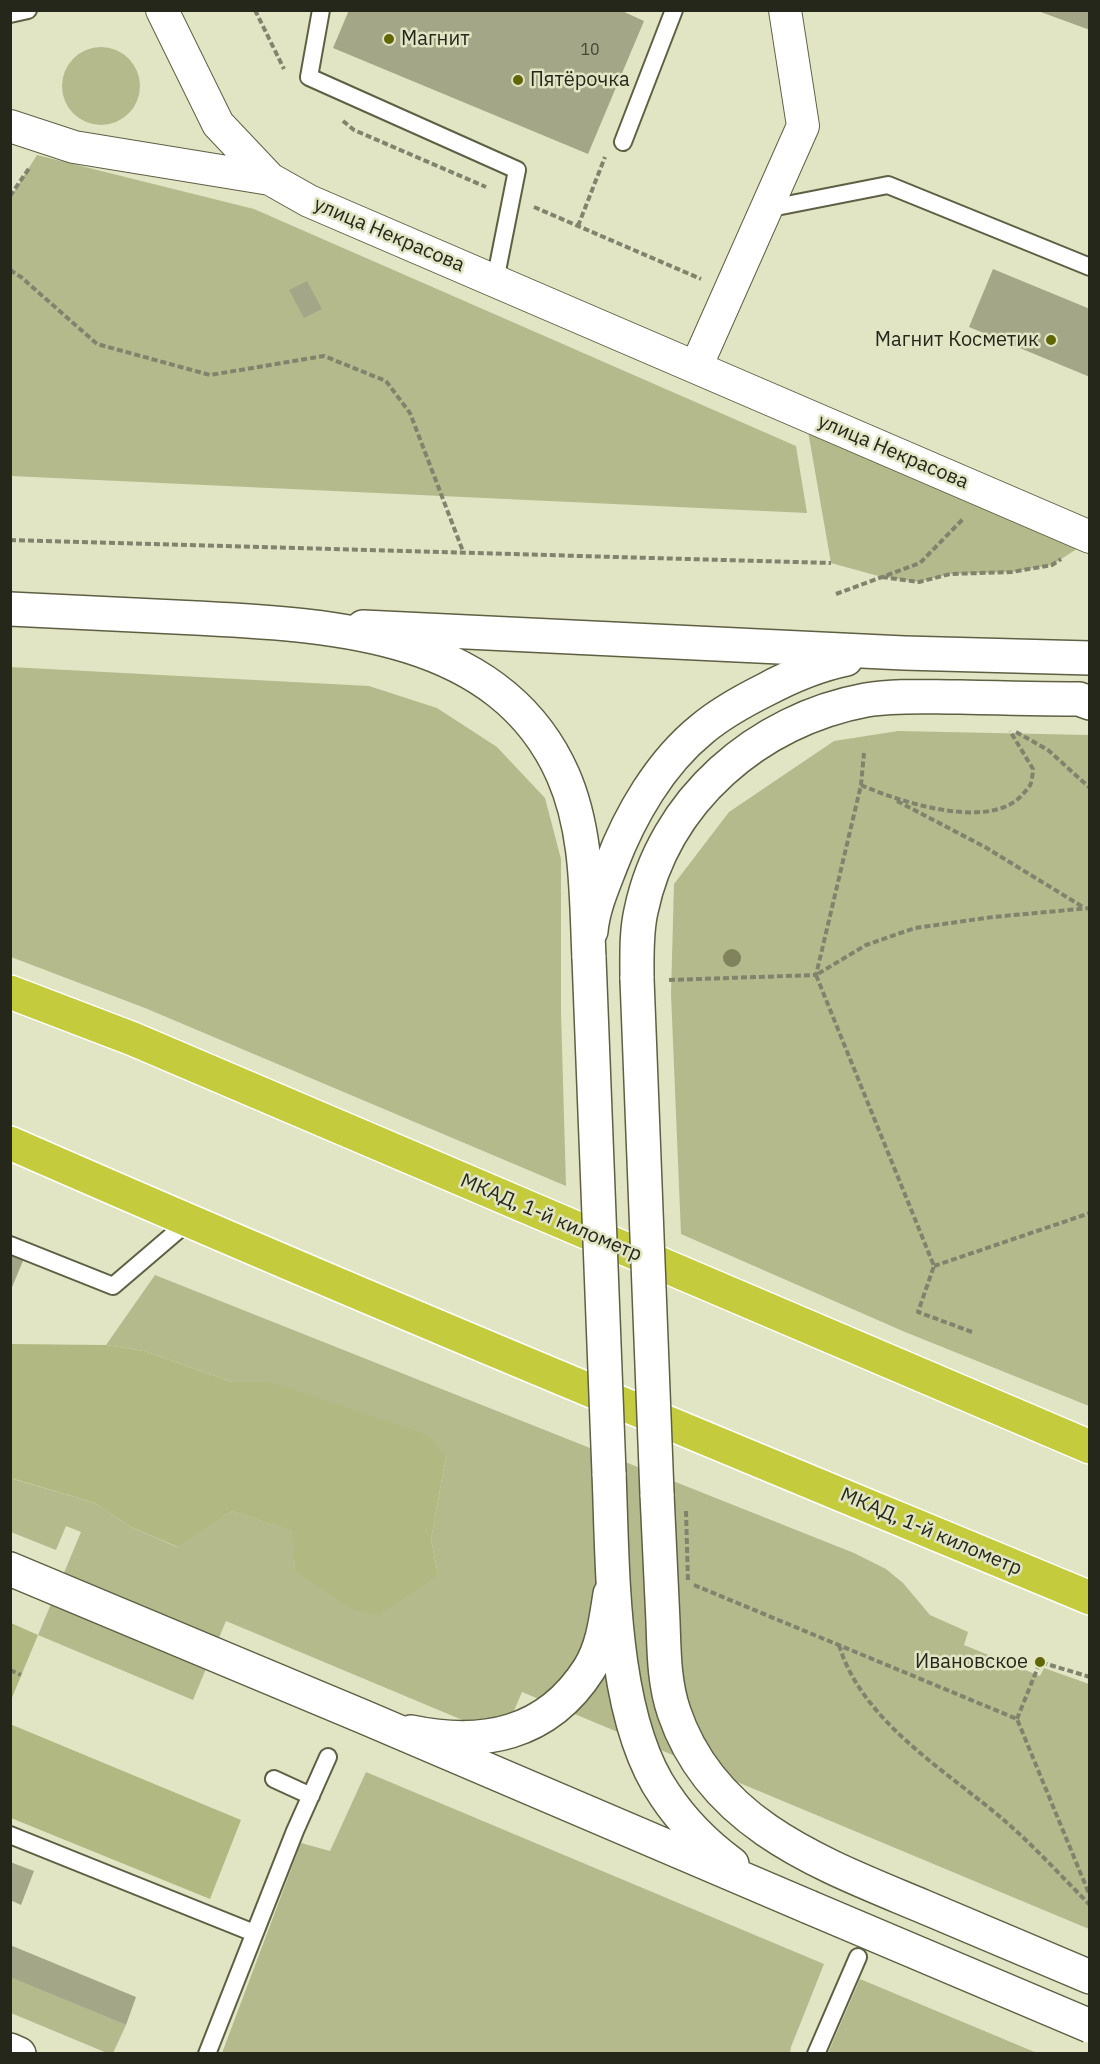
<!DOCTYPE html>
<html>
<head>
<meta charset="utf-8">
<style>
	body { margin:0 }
	#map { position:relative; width:1100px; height:2064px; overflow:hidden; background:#e1e5c4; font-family:"IBM Plex Sans",sans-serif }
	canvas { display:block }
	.frame { position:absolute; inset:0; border:12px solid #25271a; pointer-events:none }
</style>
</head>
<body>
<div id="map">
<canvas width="1100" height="2064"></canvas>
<div class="frame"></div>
</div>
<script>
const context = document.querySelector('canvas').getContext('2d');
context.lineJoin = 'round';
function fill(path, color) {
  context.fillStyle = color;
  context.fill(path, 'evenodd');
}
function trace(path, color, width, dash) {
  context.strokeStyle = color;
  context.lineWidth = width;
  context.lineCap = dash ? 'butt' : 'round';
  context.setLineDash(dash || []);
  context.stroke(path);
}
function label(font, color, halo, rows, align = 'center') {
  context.font = font + ' "IBM Plex Sans",sans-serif';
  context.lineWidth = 5;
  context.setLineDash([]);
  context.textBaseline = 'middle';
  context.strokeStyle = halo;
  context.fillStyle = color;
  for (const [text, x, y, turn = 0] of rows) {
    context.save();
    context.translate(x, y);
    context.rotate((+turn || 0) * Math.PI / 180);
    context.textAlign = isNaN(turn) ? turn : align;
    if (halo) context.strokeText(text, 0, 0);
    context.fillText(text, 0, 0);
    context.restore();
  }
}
const green = new Path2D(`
	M62 86a39 39 0 1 1 78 0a39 39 0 1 1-78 0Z
	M37 155 254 209 796 446 807 513 11 476V192L13 193Z
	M805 414 1089 541 1052 565 1012 572 950 574 919 582 882 577 831 563Z
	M10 667 369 686 437 708 497 747 545 798 561 859V1012L566 1186 145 1008 11 957Z
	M898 731 1089 735V1406L905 1332 681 1234 671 994 674 884 729 812 834 741Z
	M155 1275 854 1553 886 1569 903 1583 930 1615 968 1632 964 1645 1040 1676 1044 1668 1089 1684V1929L522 1692 503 1737 226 1621 193 1700 38 1635 81 1532 66 1526 56 1550 11 1532 10 1478 95 1503 131 1527 177 1547 232 1511 293 1531 295 1571 438 1575 431 1539 446 1457 271 1382H232L144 1351 106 1345Z
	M366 1772 824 1964 791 2047 790 2053H222L301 1843 330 1851Z
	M11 1977 126 2025 113 2053H107L11 2013Z
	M860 1979 1037 2053H828Z`);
const forest = new Path2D(`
	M10 1344 106 1345 144 1351 232 1382H271L428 1435 446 1457 431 1539 438 1575 378 1615 353 1610 295 1571 292 1531 232 1511 178 1547 131 1527 95 1503 11 1478Z
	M11 1623 38 1635 11 1700Z
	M10 1724 241 1820 210 1899 11 1818Z`);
const building = new Path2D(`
	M349 10H620L644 21 588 154 333 48Z
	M1038 10H1090V30L1038 11Z
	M993 269 1090 309V377L969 327Z
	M307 281 322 309 304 318 289 290Z
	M10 1236 30 1244 10 1292Z
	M10 1862 34 1871 21 1905 10 1900Z
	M10 1945 136 1997 126 2025 10 1977Z`);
const path = new Path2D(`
	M255 10 284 69
	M343 121 354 130 486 187
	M10 196 30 167
	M534 207 701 279
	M578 226 605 157
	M10 270 21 277 97 344 210 375 324 356 386 381 410 413 464 554
	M10 540 831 563
	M882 577 919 582 950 574 1012 572 1052 565 1061 559
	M836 594 920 563 964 518
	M1016 732 1048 750 1090 788
	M861 785C900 802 991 832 1023 794 1026 790 1030 787 1031 783 1032 778 1033 773 1033 769L1010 731
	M897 801 985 847 1083 907
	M669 980 816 975 861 785 864 753
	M934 1266 1090 1213
	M972 1332 918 1312 934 1266 816 975 866 945 915 928 993 917 1090 908
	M694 1585 1017 1719 1090 1896
	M839 1645C862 1722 947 1771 1005 1821 1035 1847 1062 1877 1090 1905
	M10 1670 21 1675
	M1017 1719 1040 1662 1090 1677`);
const service = new Path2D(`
	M321 10 309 77 517 170 495 281
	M10 14 28 10
	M623 142 674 10
	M766 209 888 185 1090 267
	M10 1245 113 1286 189 1221
	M274 1779 311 1796
	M10 1835 254 1933
	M207 2054 295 1831 328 1757
	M816 2054 858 1957`);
const minor = new Path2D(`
	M162 10 218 124 270 179 309 201 1090 537
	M10 126 74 147 270 179
	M696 367 803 126 785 10`);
const tertiary = new Path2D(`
	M363 627 904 653 1090 658
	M591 931C593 908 603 886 611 865 630 815 660 763 702 729 721 713 743 701 765 690 791 676 817 665 846 659
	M411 1732C482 1747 547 1735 589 1669 603 1647 606 1619 610 1594`);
const secondary = new Path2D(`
	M10 609C72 612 134 615 196 618 330 625 500 632 563 775 588 832 586 896 589 958
	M637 979C637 956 636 933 641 911 664 800 758 720 866 700 896 695 927 697 957 697 998 698 1038 699 1079 699L1090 703
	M609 1473C613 1567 610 1717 665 1795 683 1822 706 1845 732 1864
	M657 1494C659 1537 661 1579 663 1622 664 1651 664 1683 674 1712 712 1825 822 1864 922 1906 978 1930 1034 1953 1090 1977
	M10 1569 364 1717 809 1907
	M10 2050 19 2054`);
const trunk = new Path2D(`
	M10 992 133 1039 1090 1447
	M10 1143C368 1300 729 1448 1090 1598`);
const pathBridge = new Path2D(`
	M686 1511 688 1582`);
const secondaryBridge = new Path2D(`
	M589 958 609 1473
	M637 979 657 1494
	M809 1907 1090 2026`);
const trees = [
	[732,958]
];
const markers = [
	[389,39,6,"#616604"],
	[518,80,6,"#616604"],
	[1051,340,6,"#616604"],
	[1040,1662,6,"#616604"]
];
const numberNames = [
	["10",590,50]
];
const poiNames = [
	["Магнит",401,39],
	["Пятёрочка",530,80],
	["Магнит Косметик",1039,340,"right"],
	["Ивановское",1028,1662,"right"]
];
const streetNames = [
	["улица Некрасова",389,235,23],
	["улица Некрасова",893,452,23],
	["МКАД, 1-й километр",551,1218,23],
	["МКАД, 1-й километр",931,1532,23]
];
fill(green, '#b5ba8d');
fill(forest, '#b2b881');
fill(building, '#a3a787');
trace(service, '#5d6043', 20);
trace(minor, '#5d6043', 34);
trace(tertiary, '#5d6043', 36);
trace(secondary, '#5d6043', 36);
trace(trunk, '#fff', 36);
trace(path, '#81846d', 4, [6, 3]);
trace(service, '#fff', 16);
trace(minor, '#fff', 32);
trace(tertiary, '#fff', 33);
trace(secondary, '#fff', 33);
trace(trunk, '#c4cc3e', 33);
trace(secondaryBridge, '#5d6043', 36, []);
trace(pathBridge, '#81846d', 4, [6, 3]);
trace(secondaryBridge, '#fff', 33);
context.fillStyle = '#80835c';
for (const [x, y] of trees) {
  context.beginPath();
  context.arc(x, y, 9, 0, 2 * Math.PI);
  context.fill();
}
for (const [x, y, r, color] of markers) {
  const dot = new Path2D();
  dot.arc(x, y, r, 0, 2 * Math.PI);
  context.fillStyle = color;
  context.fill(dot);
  trace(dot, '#e1e5c4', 2);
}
label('16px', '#444735', null, numberNames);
label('20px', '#25271a', '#e1e5c4', poiNames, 'left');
label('20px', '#25271a', '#e1e5c4', streetNames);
</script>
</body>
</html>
